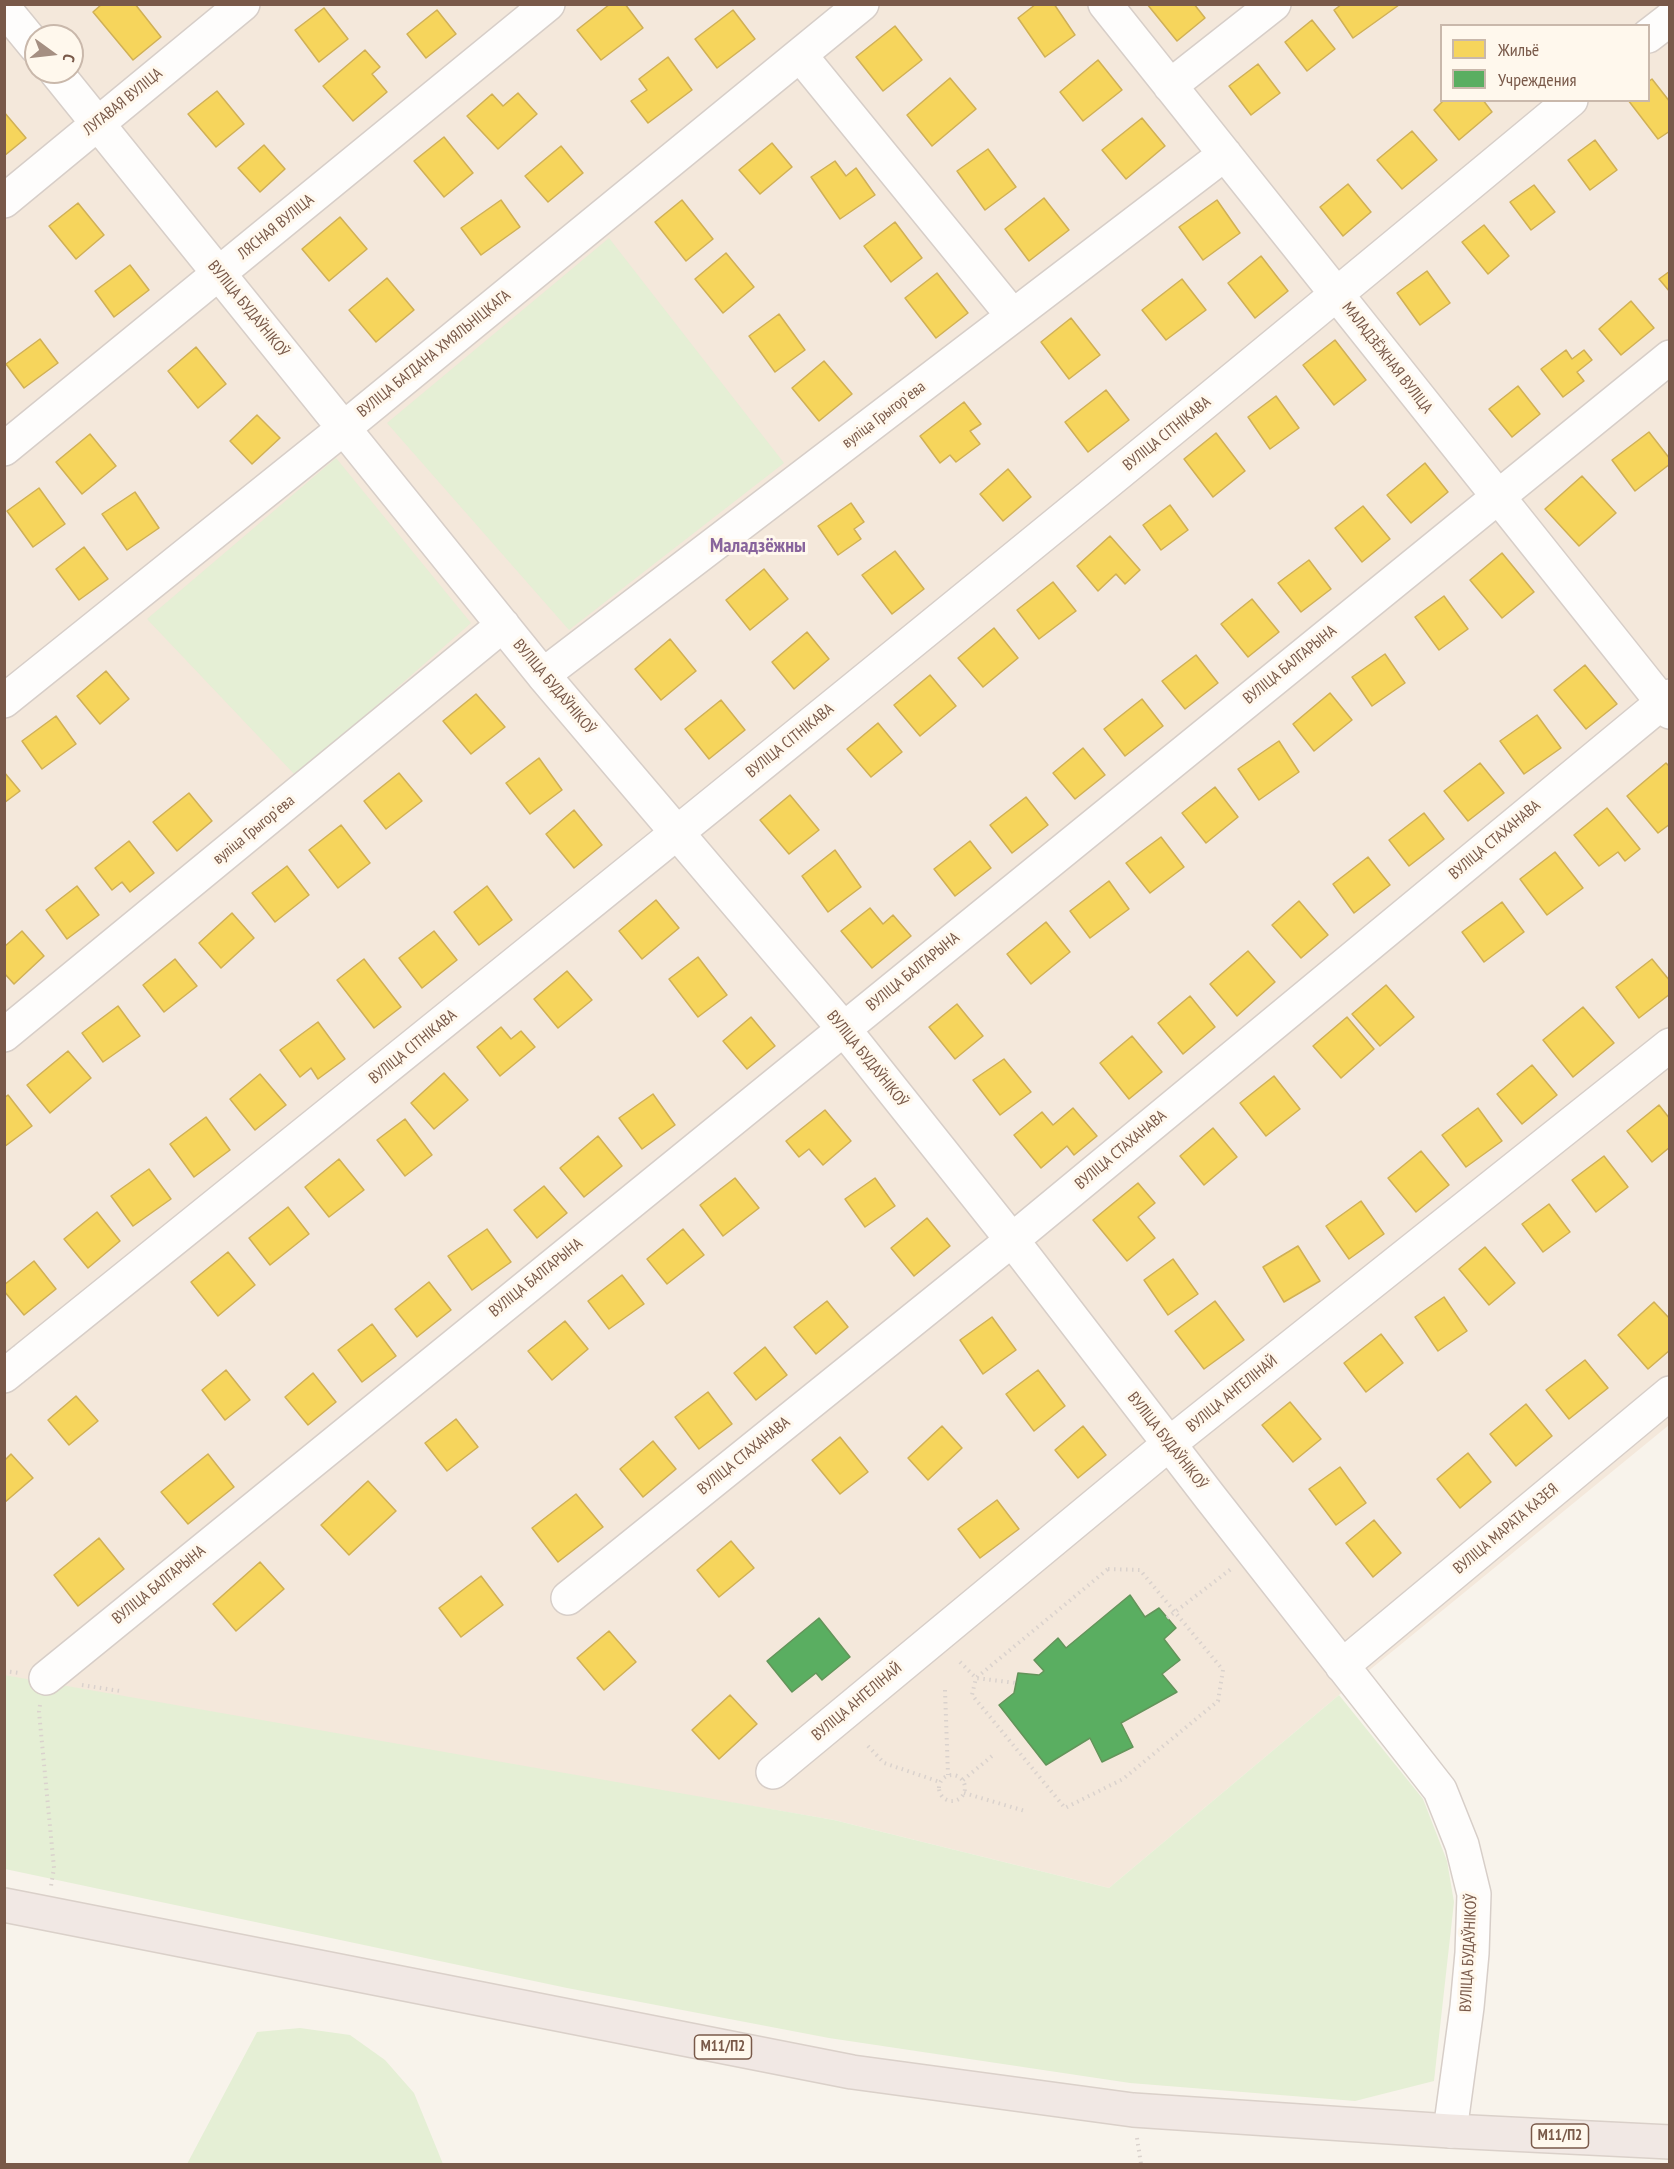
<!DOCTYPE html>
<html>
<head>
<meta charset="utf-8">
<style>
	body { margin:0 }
	#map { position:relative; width:1674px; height:2169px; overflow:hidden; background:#f8f3eb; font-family:"PT Sans Narrow",sans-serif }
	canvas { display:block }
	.frame { position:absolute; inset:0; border:6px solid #795949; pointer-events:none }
	.legend { position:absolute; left:1440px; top:24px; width:210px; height:78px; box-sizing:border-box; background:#fff8ed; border:2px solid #c9b8ab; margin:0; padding:8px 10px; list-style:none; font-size:18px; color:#795949 }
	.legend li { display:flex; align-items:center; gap:12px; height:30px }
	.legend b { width:30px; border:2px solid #c9b8ab }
	.north { position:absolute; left:24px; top:24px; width:60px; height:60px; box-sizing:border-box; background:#fff8ed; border:2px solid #c9b8ab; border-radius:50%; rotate:105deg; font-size:16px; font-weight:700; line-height:24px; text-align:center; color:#795949 }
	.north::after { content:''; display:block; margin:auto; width:21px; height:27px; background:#a58f82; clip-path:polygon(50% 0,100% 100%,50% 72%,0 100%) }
</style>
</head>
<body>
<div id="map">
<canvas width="1674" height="2169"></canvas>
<div class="frame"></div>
<ul class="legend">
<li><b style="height:16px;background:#f6d55c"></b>Жильё</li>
<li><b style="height:16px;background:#5aae61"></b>Учреждения</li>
</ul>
<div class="north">С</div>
</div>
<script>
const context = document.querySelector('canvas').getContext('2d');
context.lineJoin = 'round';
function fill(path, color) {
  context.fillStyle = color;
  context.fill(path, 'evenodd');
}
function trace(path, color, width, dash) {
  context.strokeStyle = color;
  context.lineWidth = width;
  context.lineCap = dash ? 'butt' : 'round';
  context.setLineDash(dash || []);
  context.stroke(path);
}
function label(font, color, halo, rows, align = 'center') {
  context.font = font + ' "PT Sans Narrow",sans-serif';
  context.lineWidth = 6;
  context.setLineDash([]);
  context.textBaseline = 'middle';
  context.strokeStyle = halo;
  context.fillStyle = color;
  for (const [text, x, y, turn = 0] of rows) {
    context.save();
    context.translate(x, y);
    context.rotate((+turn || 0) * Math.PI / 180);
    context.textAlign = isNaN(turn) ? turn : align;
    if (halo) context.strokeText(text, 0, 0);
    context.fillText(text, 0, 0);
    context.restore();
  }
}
const residential = new Path2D(`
	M4 5H1669V1425L1339 1695 1109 1888 834 1820 5 1679ZM1442 26H1648V100H1442ZM36 36H72V72H36Z`);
const green = new Path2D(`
	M609 238 784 463 569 630 387 423Z
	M336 458 471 623 296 776 147 619Z
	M4 1675 834 1820 1109 1888 1339 1695 1423 1799 1447 1861 1454 1902 1434 2081 1355 2101 1130 2083 829 2038 567 1988 5 1869Z
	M300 2028 350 2035 385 2060 414 2093 443 2164H187L257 2032Z`);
const homes = new Path2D(`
	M102 4H135L161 37 133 60 93 12Z
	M610 4H625L643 28 601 60 577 30Z
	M1036 4H1054L1075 35 1045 57 1018 18Z
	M1147 4H1194L1205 18 1177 41Z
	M1342 4H1399V5L1353 38 1334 10Z
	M324 8 348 39 319 62 295 30Z
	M437 10 456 34 426 58 407 34Z
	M733 10 755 39 717 68 695 39Z
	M1312 20 1335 49 1307 71 1285 42Z
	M895 26 922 60 883 91 856 57Z
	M365 50 380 67 372 74 387 92 353 121 323 86Z
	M668 57 692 90 648 123 631 101 647 90 639 79Z
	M1098 60 1122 90 1083 121 1060 92Z
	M1258 64 1280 93 1251 115 1229 86Z
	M950 78 976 109 932 146 907 115Z
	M1652 79 1670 102V131L1658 139 1628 100H1648V82Z
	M217 91 244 124 216 147 188 114Z
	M518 93 537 114 498 149 467 116 492 94 503 106Z
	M1444 100H1483L1492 112 1459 140 1434 110Z
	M4 112 26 138 4 156Z
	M1142 118 1165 146 1126 179 1102 150Z
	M1412 131 1437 160 1402 189 1377 160Z
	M444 137 473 173 444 197 414 161Z
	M1595 140 1617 170 1590 190 1568 160Z
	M772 143 792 167 760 194 739 170Z
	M264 145 285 169 260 192 238 168Z
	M561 146 583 173 548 202 525 176Z
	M988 149 1016 187 985 210 957 171Z
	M835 161 846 176 856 168 875 195 840 219 811 177Z
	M1348 184 1371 212 1343 236 1320 207Z
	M1534 185 1555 212 1531 230 1510 202Z
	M1044 198 1069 230 1029 261 1005 229Z
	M501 200 520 227 481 255 461 228Z
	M682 200 713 239 686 261 655 222Z
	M1217 200 1240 233 1203 260 1179 227Z
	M78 203 104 235 76 259 49 226Z
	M340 217 367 249 329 281 302 249Z
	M895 222 922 258 891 282 864 246Z
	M1484 225 1509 256 1488 274 1462 242Z
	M726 253 754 287 723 313 695 279Z
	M1261 256 1288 291 1255 318 1228 283Z
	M130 265 149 290 114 317 95 291Z
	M1427 271 1450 303 1420 325 1397 293Z
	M1670 271V292L1659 279Z
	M937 273 968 313 936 338 905 298Z
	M387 278 414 310 376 342 349 310Z
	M1182 279 1206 310 1166 340 1142 310Z
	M1631 301 1654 328 1621 355 1599 329Z
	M779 314 805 350 775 372 749 336Z
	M1071 318 1100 355 1069 379 1041 342Z
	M40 339 58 363 24 388 6 364Z
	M1335 340 1366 380 1334 405 1303 365Z
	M196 347 226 384 198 408 168 371Z
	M1566 350 1572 359 1584 350 1592 360 1577 372 1584 381 1563 397 1541 369Z
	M824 361 852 394 819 421 792 388Z
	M1518 386 1540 414 1512 437 1489 409Z
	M1106 390 1129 420 1088 452 1065 422Z
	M1276 396 1299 428 1270 449 1248 417Z
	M964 402 981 424 970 431 980 444 956 462 950 455 940 463 920 436Z
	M257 415 280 438 252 464 230 441Z
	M1649 432 1670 459V464L1635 491 1612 460Z
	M1216 433 1245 471 1213 497 1184 459Z
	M90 434 116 466 82 494 56 462Z
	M1425 463 1448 492 1411 523 1387 495Z
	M1008 469 1031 497 1003 521 980 494Z
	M1582 476 1616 513 1579 546 1545 509Z
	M39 488 65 524 33 547 7 511Z
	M135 492 159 528 127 550 102 514Z
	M851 503 864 522 854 529 861 539 838 555 818 526Z
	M1170 505 1188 530 1161 550 1143 525Z
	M1363 506 1390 539 1362 562 1335 528Z
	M1110 536 1140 570 1125 584 1116 574 1098 591 1077 566Z
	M84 547 108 579 79 600 56 569Z
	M895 551 924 589 892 614 862 575Z
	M1502 553 1534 592 1502 618 1470 580Z
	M1309 560 1331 589 1301 612 1278 583Z
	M764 569 788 599 750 630 726 600Z
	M1053 582 1076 611 1039 639 1017 610Z
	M1444 596 1468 629 1439 650 1415 617Z
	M1252 599 1279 632 1248 657 1221 624Z
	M994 628 1018 658 983 687 958 658Z
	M807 632 829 659 794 689 772 662Z
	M670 639 696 671 661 700 635 669Z
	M1385 654 1405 683 1372 706 1352 677Z
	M1196 655 1218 683 1185 709 1162 681Z
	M1585 665 1617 704 1586 729 1554 690Z
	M106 671 129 699 100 724 77 696Z
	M930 675 956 706 920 736 894 705Z
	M1330 693 1352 720 1314 751 1293 724Z
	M476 694 505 727 471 754 443 721Z
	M1142 699 1163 726 1125 756 1104 729Z
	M721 700 745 730 709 759 685 729Z
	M1537 715 1561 748 1524 774 1500 741Z
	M56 716 76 744 42 769 22 741Z
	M878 723 902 752 871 777 847 749Z
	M1279 741 1299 772 1259 800 1238 769Z
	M1083 748 1105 775 1075 799 1053 773Z
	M539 758 562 790 530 814 506 783Z
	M1480 763 1504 793 1468 821 1444 791Z
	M1666 763 1670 767V824L1658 833 1627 796Z
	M4 772 20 791 4 803Z
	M399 773 422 801 386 829 364 801Z
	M1215 787 1238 817 1206 843 1182 813Z
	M189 793 212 821 177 851 153 822Z
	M790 795 819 830 789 854 760 820Z
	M1026 797 1048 825 1012 853 990 825Z
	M1607 808 1640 849 1625 861 1618 852 1599 866 1574 835Z
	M574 810 602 845 574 868 546 834Z
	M1424 813 1444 839 1409 866 1389 840Z
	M341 825 370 863 338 888 309 850Z
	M1161 837 1184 867 1150 893 1126 863Z
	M129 841 154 873 130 892 122 882 112 890 95 868Z
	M970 841 991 868 955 896 934 869Z
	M835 850 861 887 828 912 802 876Z
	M1555 852 1583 888 1547 915 1520 879Z
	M1368 857 1390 885 1354 913 1333 884Z
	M287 866 309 895 275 922 252 893Z
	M1109 881 1129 909 1090 938 1070 911Z
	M77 886 99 915 67 939 46 910Z
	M487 886 512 920 479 945 454 912Z
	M656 900 679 928 642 959 619 931Z
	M1299 901 1328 935 1301 958 1272 925Z
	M1502 902 1524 932 1484 962 1462 932Z
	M870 908 883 924 893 915 911 936 872 968 841 931Z
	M232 913 254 938 221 968 199 943Z
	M1046 922 1070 952 1031 984 1007 954Z
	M22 931 44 956 14 984 4 973V947Z
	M434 931 457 960 422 988 399 958Z
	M1248 951 1275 982 1237 1016 1210 984Z
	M698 957 727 995 698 1017 669 979Z
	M175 959 197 986 164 1012 143 985Z
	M364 959 401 1007 374 1028 337 980Z
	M1652 959 1670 981V994L1639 1018 1616 987Z
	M567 971 592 1000 558 1028 534 999Z
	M1386 985 1414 1017 1380 1046 1352 1014Z
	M1190 996 1215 1027 1183 1054 1158 1023Z
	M957 1004 983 1036 955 1059 929 1027Z
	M118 1006 140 1036 103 1062 82 1033Z
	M1583 1007 1614 1043 1573 1077 1543 1040Z
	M751 1017 775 1046 747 1069 723 1041Z
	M1347 1017 1374 1049 1341 1078 1313 1046Z
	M318 1022 345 1059 318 1079 311 1068 300 1077 280 1050Z
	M501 1027 511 1039 521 1031 535 1047 500 1076 477 1047Z
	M1132 1036 1162 1072 1129 1099 1100 1063Z
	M68 1051 91 1078 50 1113 27 1085Z
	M1004 1059 1031 1092 1000 1115 973 1080Z
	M1532 1065 1557 1095 1522 1124 1497 1094Z
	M444 1073 468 1100 434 1129 411 1103Z
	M260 1074 286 1105 255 1130 230 1099Z
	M1274 1076 1300 1109 1266 1136 1240 1103Z
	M653 1094 675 1125 642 1149 619 1118Z
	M8 1095 32 1126 4 1147V1098Z
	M1659 1105 1670 1119V1147L1652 1162 1627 1131Z
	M1073 1108 1097 1136 1074 1155 1067 1146 1041 1168 1014 1135 1042 1112 1053 1125Z
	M1478 1108 1502 1141 1466 1167 1442 1135Z
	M825 1110 851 1141 823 1165 809 1149 799 1157 786 1141Z
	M206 1117 230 1150 194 1177 170 1144Z
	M405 1119 432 1155 405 1176 377 1140Z
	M1213 1128 1237 1157 1204 1185 1180 1156Z
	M598 1136 622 1166 584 1197 560 1168Z
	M1421 1151 1449 1185 1416 1212 1388 1178Z
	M1604 1156 1628 1187 1596 1212 1572 1180Z
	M339 1159 364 1190 329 1217 305 1187Z
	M149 1169 171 1199 133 1226 111 1196Z
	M735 1178 759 1208 723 1236 700 1205Z
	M875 1178 895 1206 865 1227 845 1199Z
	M1138 1183 1155 1203 1138 1217 1155 1238 1127 1261 1093 1220Z
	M544 1186 567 1213 537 1238 514 1210Z
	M1361 1201 1384 1234 1349 1259 1326 1226Z
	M1549 1204 1570 1232 1543 1252 1522 1224Z
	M288 1207 309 1234 270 1265 249 1238Z
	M97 1212 120 1241 88 1268 64 1239Z
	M927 1218 950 1246 914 1276 891 1248Z
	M487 1229 511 1262 472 1290 448 1256Z
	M683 1229 704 1255 667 1284 647 1259Z
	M1298 1246 1320 1281 1284 1302 1263 1267Z
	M1485 1247 1515 1283 1489 1305 1459 1269Z
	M228 1252 255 1285 218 1316 191 1282Z
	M1173 1259 1198 1294 1168 1315 1144 1280Z
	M34 1261 56 1289 24 1315 4 1291V1285Z
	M622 1275 644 1304 609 1329 588 1301Z
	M429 1282 451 1310 417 1337 395 1309Z
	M1444 1297 1467 1331 1438 1351 1415 1317Z
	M827 1301 848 1327 816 1354 794 1327Z
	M1215 1301 1244 1340 1204 1369 1175 1331Z
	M1654 1302 1670 1319V1350L1648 1369 1618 1335Z
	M992 1317 1016 1350 983 1374 960 1340Z
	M565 1321 588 1349 552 1380 528 1351Z
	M372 1324 396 1356 362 1382 338 1350Z
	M1381 1334 1403 1363 1366 1392 1344 1363Z
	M765 1347 787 1375 756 1400 734 1373Z
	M1585 1360 1608 1388 1569 1419 1546 1390Z
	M226 1370 250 1400 225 1420 202 1390Z
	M1038 1370 1065 1406 1034 1431 1006 1394Z
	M313 1373 336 1402 308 1425 285 1397Z
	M708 1392 732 1424 699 1449 675 1417Z
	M76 1396 98 1421 69 1445 48 1420Z
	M1290 1402 1321 1439 1293 1462 1262 1425Z
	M1526 1404 1552 1436 1516 1466 1490 1434Z
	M456 1419 478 1447 447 1471 425 1443Z
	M942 1426 962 1448 928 1480 908 1458Z
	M1083 1426 1106 1455 1078 1478 1055 1450Z
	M840 1437 868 1472 840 1494 812 1460Z
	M653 1441 676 1469 643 1497 620 1469Z
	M1468 1453 1491 1482 1460 1508 1437 1479Z
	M11 1454 33 1478 4 1503V1461Z
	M208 1454 234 1487 188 1524 161 1492Z
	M1340 1467 1366 1503 1336 1525 1309 1489Z
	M368 1481 396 1511 349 1555 321 1525Z
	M576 1494 603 1527 558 1562 532 1528Z
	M997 1500 1019 1529 980 1558 958 1529Z
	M1374 1520 1401 1553 1373 1577 1346 1543Z
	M99 1538 124 1569 78 1606 54 1575Z
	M731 1541 754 1568 719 1597 697 1570Z
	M260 1562 284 1589 236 1631 213 1604Z
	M481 1576 503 1605 461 1637 439 1608Z
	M609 1631 636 1662 604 1690 577 1658Z
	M730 1695 757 1724 719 1759 692 1730Z`);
const public = new Path2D(`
	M1130 1595 1145 1617 1159 1608 1176 1628 1164 1639 1180 1660 1162 1674 1177 1692 1121 1723 1133 1747 1102 1762 1090 1738 1046 1765 999 1705 1014 1693 1018 1673 1039 1675 1044 1671 1034 1660 1058 1638 1066 1648Z
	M819 1618 850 1657 822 1680 816 1673 792 1692 767 1661Z`);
const path = new Path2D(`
	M1108 1569 1140 1570 1223 1670 1218 1701 1123 1779 1065 1808 972 1695 976 1678Z
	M1167 1618 1231 1569
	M960 1662 976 1678 1016 1683
	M4 1671 19 1673
	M82 1685 120 1691
	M945 1690 948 1775
	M40 1705 39 1712 54 1868 51 1886
	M868 1746 884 1763 940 1782
	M939 1788a13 13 0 1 1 26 0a13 13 0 1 1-26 0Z
	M963 1780 992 1756
	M964 1793 1025 1811
	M1137 2138 1141 2164`);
const minor = new Path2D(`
	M1105 4 1670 712
	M4 8 36 47
	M1648 36 1670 19
	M800 55 1013 316
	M56 72 543 675 843 1028 1012 1240 1210 1497 1440 1790 1462 1845 1474 1894 1472 1953 1467 2007 1450 2131
	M1170 86 1274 4
	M4 201 243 4
	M4 449 548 4
	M543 675 1225 154
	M4 701 344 428 862 4
	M4 1035 503 625
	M4 1376C529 953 1053 531 1571 100
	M568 1598 1012 1240 1670 696
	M1342 1666 1670 1393
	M46 1678 1670 357
	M773 1772 1169 1444 1670 1045`);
const highway = new Path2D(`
	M4 1905 852 2072 1133 2110 1450 2131 1670 2142`);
const shields = [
	[723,2047,57],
	[1560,2136,57]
];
const shieldNames = [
	["М11/П2",723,2047],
	["М11/П2",1560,2136]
];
const streetNames = [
	["ЛУГАВАЯ ВУЛІЦА",123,102,-39],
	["ЛЯСНАЯ ВУЛІЦА",276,227,-39],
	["ВУЛІЦА БУДАЎНІКОЎ",248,309,51],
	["ВУЛІЦА БАГДАНА ХМЯЛЬНІЦКАГА",434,354,-39],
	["МАЛАДЗЁЖНАЯ ВУЛІЦА",1387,358,52],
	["вуліца Грыгорʼева",884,415,-37],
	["ВУЛІЦА СІТНІКАВА",1167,434,-39],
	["ВУЛІЦА БАЛГАРЫНА",1290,665,-39],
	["ВУЛІЦА БУДАЎНІКОЎ",554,687,50],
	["ВУЛІЦА СІТНІКАВА",790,741,-39],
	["вуліца Грыгорʼева",254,830,-39],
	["ВУЛІЦА СТАХАНАВА",1495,840,-40],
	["ВУЛІЦА БАЛГАРЫНА",913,972,-39],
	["ВУЛІЦА СІТНІКАВА",413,1047,-39],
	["ВУЛІЦА БУДАЎНІКОЎ",867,1059,51],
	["ВУЛІЦА СТАХАНАВА",1121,1150,-40],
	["ВУЛІЦА БАЛГАРЫНА",536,1278,-39],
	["ВУЛІЦА АНГЕЛІНАЙ",1232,1394,-39],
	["ВУЛІЦА БУДАЎНІКОЎ",1167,1441,52],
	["ВУЛІЦА СТАХАНАВА",744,1456,-39],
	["ВУЛІЦА МАРАТА КАЗЕЯ",1506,1529,-40],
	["ВУЛІЦА БАЛГАРЫНА",159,1585,-39],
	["ВУЛІЦА АНГЕЛІНАЙ",857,1702,-40],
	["ВУЛІЦА БУДАЎНІКОЎ",1469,1953,-87]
];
const quarterNames = [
	["Маладзёжны",758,546]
];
fill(residential, '#f4e8db');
fill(green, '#e5efd5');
fill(homes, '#f6d55c');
trace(homes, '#d0b056', 1.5);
fill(public, '#5aae61');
trace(public, '#63945a', 1.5);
trace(minor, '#d7cec8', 36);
trace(highway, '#dad0c9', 36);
trace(path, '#dad2cd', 4, [1.5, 4.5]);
trace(minor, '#fefdfc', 33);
trace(highway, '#f1e8e4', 33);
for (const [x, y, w] of shields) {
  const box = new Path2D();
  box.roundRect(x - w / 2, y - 12, w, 24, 4.5);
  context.fillStyle = '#fff8ed';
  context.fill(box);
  trace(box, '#795949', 1.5);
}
label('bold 15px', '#795949', null, shieldNames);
label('16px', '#795949', '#fff8ed', streetNames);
label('bold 20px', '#88649c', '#fff8ed', quarterNames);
</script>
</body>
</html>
